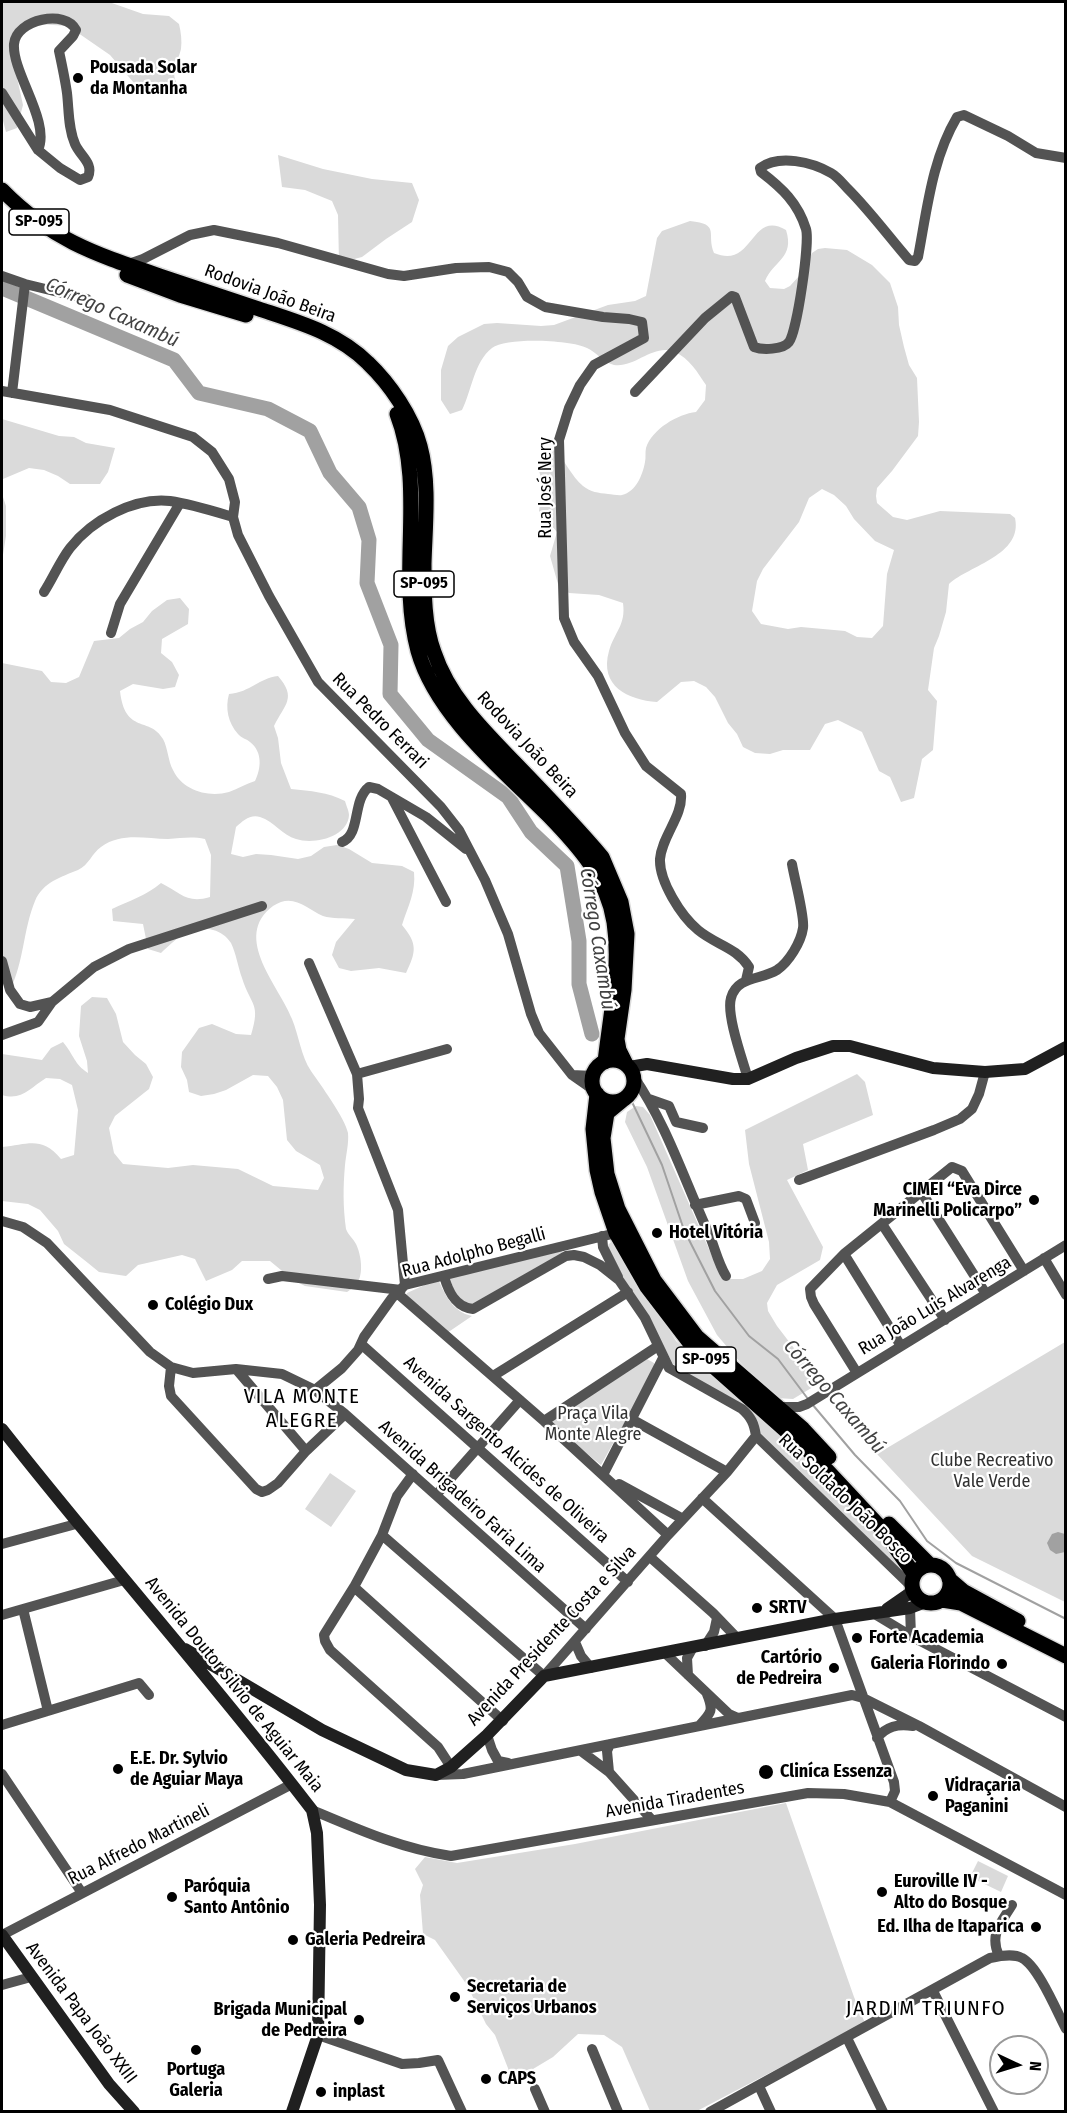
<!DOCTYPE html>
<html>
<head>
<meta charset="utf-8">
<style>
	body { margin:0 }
	#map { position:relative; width:1067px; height:2113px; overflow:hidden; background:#fff; font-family:"Fira Sans Condensed",sans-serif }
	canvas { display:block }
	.frame { position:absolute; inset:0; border:3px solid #000; pointer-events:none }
	.north { position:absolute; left:989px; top:2035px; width:60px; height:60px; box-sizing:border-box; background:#fff; border:2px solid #999; border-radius:50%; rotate:94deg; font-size:16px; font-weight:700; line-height:24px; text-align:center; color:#000 }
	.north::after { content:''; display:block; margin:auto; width:21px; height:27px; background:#000; clip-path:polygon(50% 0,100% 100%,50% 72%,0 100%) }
</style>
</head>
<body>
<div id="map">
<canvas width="1067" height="2113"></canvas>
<div class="frame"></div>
<div class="north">N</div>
</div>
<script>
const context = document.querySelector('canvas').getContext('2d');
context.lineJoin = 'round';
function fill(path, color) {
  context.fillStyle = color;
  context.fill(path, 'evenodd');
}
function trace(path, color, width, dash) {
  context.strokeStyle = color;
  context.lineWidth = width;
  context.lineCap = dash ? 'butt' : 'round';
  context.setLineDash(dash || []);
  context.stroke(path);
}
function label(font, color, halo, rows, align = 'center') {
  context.font = font + ' "Fira Sans Condensed",sans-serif';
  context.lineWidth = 4.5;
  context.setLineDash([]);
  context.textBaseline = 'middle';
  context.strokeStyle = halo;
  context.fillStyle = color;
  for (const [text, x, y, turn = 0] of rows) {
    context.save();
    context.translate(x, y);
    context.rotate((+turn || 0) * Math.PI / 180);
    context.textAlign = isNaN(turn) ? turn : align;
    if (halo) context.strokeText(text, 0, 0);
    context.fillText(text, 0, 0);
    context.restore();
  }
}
const green = new Path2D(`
	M2 2H109L143 14 169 16 179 24C181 32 182 41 181 49 176 69 167 75 185 94L170 93 134 83 110 55 68 26 38 24 20 25 16 73 23 105 17 128 6 132 2 117Z
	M278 155 323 169 372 179 412 183 419 200 412 222 386 239 362 257 339 263 338 215 332 201 305 190 282 187Z
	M690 221C721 224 706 234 714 253 754 270 750 209 786 230 795 258 773 261 765 281L770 288 784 289 790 286 800 275 812 253 818 249 825 248 847 250 872 265 890 283 898 307 899 325 904 347 909 365 917 378 919 422 918 436 892 471 877 488 876 496 877 503 893 517 907 520 940 511 1010 514 1015 518C1023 555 970 565 949 584L946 612 939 636 934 648 928 690 937 701 933 750 922 759 914 798 901 802 890 777 879 771 862 732 838 720 825 724 810 750H783L770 754 755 753 743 747 737 734 728 723 715 697 706 687 694 681 681 682 657 702C628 700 599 686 609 651 615 631 626 625 623 603L599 595 569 593 558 584 550 556 557 532 539 511 543 484 539 471 541 456 554 450C566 461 571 476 583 486 591 492 598 493 608 494 612 494 619 496 622 495 636 492 643 474 645 462 646 458 645 452 646 448 652 429 678 414 696 412L705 400 706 385C698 373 689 358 675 352 653 343 636 368 614 365 604 363 596 352 587 348 571 340 506 337 492 348 474 362 472 390 462 410L450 414 441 400V370L448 346 458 337 484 324 497 323 541 326 554 325 608 305 635 301 646 296 657 238 662 231ZM822 489 834 495 846 506 854 519 875 541 894 550 887 574 883 626 872 638 857 637 845 631 801 627 788 629 761 624 752 611 757 581 763 569 799 522 809 498Z
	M2 419 59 436 74 437 86 443 115 448 108 472 100 484H70L58 476 44 470 29 468 3 479 2 494 6 506V536L2 561Z
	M180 598 189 609 188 624 162 639 161 653 172 662 179 675 175 687 163 689 133 684 120 691C125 735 150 716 163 739 168 748 168 761 173 770 182 790 208 798 229 792 237 789 246 784 255 781 261 769 263 752 250 742 247 739 241 738 238 734 228 723 225 708 229 694 251 692 259 678 278 676 297 698 285 704 274 726L278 738 281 763 291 789C311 791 327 792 345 801 346 805 349 811 349 815 348 837 314 845 296 839 283 836 274 821 260 817 250 814 243 821 236 827L231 854 243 857 256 854 271 855 298 859 311 856 324 847 337 845 349 849 372 863 402 866 414 872C416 892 408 906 402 925 418 944 416 952 406 973L379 968 351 971 339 968 332 955 336 942 355 919C345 918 332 919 323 916 307 909 293 892 273 906 231 937 280 987 292 1019 299 1036 301 1056 311 1071 320 1084 345 1118 348 1133 349 1143 346 1155 345 1165 343 1187 343 1207 346 1229 348 1235 353 1238 356 1244 361 1254 364 1274 357 1283 355 1287 350 1290 347 1292L305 1286 293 1280 270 1261H242L232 1270 206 1281 195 1259 182 1255 138 1265 126 1276 99 1272 88 1263 64 1244 58 1231 40 1210 28 1204 2 1201V1147C29 1144 42 1136 61 1159L74 1155 78 1110 72 1085 60 1079 46 1078C30 1088 22 1101 2 1095V1054L42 1060 51 1048 63 1042C74 1055 74 1064 88 1073L87 1061 79 1036 81 1006 92 997 107 998 116 1014 123 1042 135 1055 146 1064 153 1077 149 1089 115 1116 109 1128 114 1153 123 1164 168 1168 193 1165 238 1169 273 1186 318 1190 324 1178 320 1165 296 1151 287 1140 283 1100 277 1087 268 1076 253 1075 226 1090 214 1094 201 1096 189 1092 187 1080 181 1067 182 1052 199 1028 212 1024 236 1034 251 1035C261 1003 251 1006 242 978 238 967 236 953 231 943 226 936 221 932 213 930 189 924 178 938 161 953L148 949 143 924 113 921 112 909C129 901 147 895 161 883 181 893 187 904 210 897L211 855 205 839C192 836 182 838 168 839 145 839 122 832 101 847 92 853 89 865 78 870 61 877 43 882 35 901 23 930 24 962 10 990L2 984V663L42 671 51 682 66 683 79 677 94 641 119 638 130 629 143 622 152 611 167 600Z
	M857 1074 865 1082 873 1115 803 1144 808 1170 787 1180 823 1247 820 1260 777 1285 767 1303 768 1311 777 1326 813 1373V1387L793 1399 776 1398 756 1381 717 1335 688 1281 647 1167 625 1122 627 1112 636 1106 643 1107 650 1115 719 1272 729 1279H743L762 1271 770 1259 769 1242 749 1164 745 1130Z
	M613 1240 676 1341 773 1425 900 1559 908 1579 761 1436 757 1423 673 1364 623 1277 609 1248 608 1245Z
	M560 1249 564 1254 474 1305 456 1298 450 1278Z
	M438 1279C445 1295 453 1312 472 1316L447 1333 406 1296 407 1293Z
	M1065 1342V1602L972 1556 877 1454Z
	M647 1359 654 1363 655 1368 601 1465 548 1422Z
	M330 1473 356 1491 331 1527 305 1509Z
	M786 1803 854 1997 865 2023 697 2111H650L622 2047 604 2035 578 2034 553 2057 513 2081 495 2035 486 2024 467 1985 435 1940 423 1934 420 1895 423 1885 415 1869 425 1857 457 1863 575 1844Z
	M978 1861 1008 1876 1001 1892 970 1877Z`);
const water = new Path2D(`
	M1058 1532 1065 1534V1552L1056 1554 1050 1550 1047 1543 1052 1534Z`);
const stream = new Path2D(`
	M632 1102 662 1165 684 1230 715 1291 749 1336 778 1359 808 1399
	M812 1404 855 1455 900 1501 927 1541 956 1563 1066 1619`);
const river = new Path2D(`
	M2 288 174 360 199 393 268 409 310 431 330 473 359 507 369 540 367 583 391 645 390 694 428 740 508 797 531 832 567 866 579 941V984L592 1034`);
const street = new Path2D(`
	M2 93 38 150 60 168 80 180 88 177C94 163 80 156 75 144 68 128 69 110 67 93 65 79 62 65 59 51L73 36 76 30C66 9 16 19 14 44 12 73 51 122 38 150
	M126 265 143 259 190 235 214 230 278 243 388 274 404 276 456 268 489 267 508 272 518 282 527 297 545 307 603 317 629 319 642 322 644 338 594 365 580 385 569 408 559 440 564 618 574 642 598 676 625 733 646 766 681 794C683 816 662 836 660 859 659 881 681 916 698 930 716 945 736 947 749 967L746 980
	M2 276 25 284 87 299
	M2 391 110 410 193 437 212 452 229 479 235 502 233 517 238 535 269 596 318 682 441 807 459 830 485 880 508 934 531 1014 539 1033 572 1075 595 1091
	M635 392 705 318 732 296 735 297 754 347C762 350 783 350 789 342 797 332 810 242 806 229 798 203 782 188 761 172L760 168C779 154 812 162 831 173 838 177 843 184 848 189 870 211 889 237 909 260L915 261 918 257C927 210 932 159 957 117L964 115 1008 136 1036 153 1066 158
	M12 393 25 284
	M44 592C53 578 60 561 70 548 92 520 134 497 170 501 191 504 213 511 233 517
	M111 633 120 604 180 503
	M392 798 446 902
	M342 842C361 835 352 800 369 787L378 789 426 817 466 849
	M2 961 10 990 20 1004 30 1007 52 1002 94 967 129 949 262 906
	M309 963 357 1074 359 1099 358 1108 398 1210 405 1285
	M2 1035 38 1022 52 1002
	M357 1074 447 1049
	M572 1075 593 1076
	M634 1077C667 1125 685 1182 709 1234 715 1248 718 1263 726 1276
	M748 1079C743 1061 726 1015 731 998 737 976 761 980 777 970 789 962 801 942 803 928 805 917 794 877 792 864
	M649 1099 669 1106 676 1122 703 1128
	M799 1180 934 1130 960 1119 972 1109 979 1094 985 1072
	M922 1193 986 1294
	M695 1205 739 1196 746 1199 755 1223
	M2 1221 23 1227 47 1243 150 1352 171 1367 193 1373 236 1369 282 1374 315 1390 345 1414 586 1629
	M882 1224 945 1320
	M602 1236 603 1247 618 1277
	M844 1254 901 1346
	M1044 1258 1066 1295
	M444 1276C448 1291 455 1307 473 1309L566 1256 574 1255 584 1257 600 1265 619 1280 645 1318 669 1368 742 1409C751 1417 754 1423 756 1436
	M268 1279 282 1276 401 1290
	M397 1293 544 1421 668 1535
	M361 1344 628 1582
	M171 1367 169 1386 171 1396 256 1489 262 1492 268 1490 278 1483 306 1451 345 1414
	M236 1369 306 1451
	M857 1373 814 1304 811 1297 810 1289 844 1254 952 1167 962 1171 1024 1271
	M493 1376 628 1292
	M315 1390 342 1368 358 1350 364 1337 392 1298 405 1285 616 1233
	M779 1407H799L807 1404 1066 1245
	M633 1420 727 1472
	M544 1421 658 1346
	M756 1436 912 1587
	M413 1474 397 1496 382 1535 354 1587 324 1635 325 1641 330 1650 438 1747 451 1767
	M603 1475 663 1358
	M619 1484 683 1519
	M436 1495 520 1400
	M702 1498 835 1619 894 1782 895 1791 890 1802
	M382 1535 544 1676 668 1535 727 1472 756 1436
	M2 1544 76 1524
	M650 1557 713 1613 738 1639
	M354 1587 503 1721
	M910 1608 911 1636
	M23 1609 48 1711
	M873 1613 911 1636 1066 1717
	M2 1615 124 1580
	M575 1642 581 1656 591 1668
	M705 1646 714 1632 717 1618
	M666 1654 729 1714 738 1718
	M688 1675 687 1658 692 1649
	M2 1725 139 1683 149 1695
	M699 1726C711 1713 714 1711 707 1694
	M487 1735 492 1750 498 1761 508 1763
	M877 1738C887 1726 897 1724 913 1726
	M581 1751 609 1772 652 1820
	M609 1772 607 1751 610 1744
	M2 1774 82 1893
	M436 1775 463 1774 852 1695 863 1698 919 1726 1066 1807
	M312 1810C357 1829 402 1849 451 1856L808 1793 844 1794 890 1802 1066 1895
	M2 1935 292 1784
	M999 1956C989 1934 1001 1923 1012 1905
	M2 1985 31 1977
	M933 1991 994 2112
	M318 2035 402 2064 419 2063 438 2060 462 2112
	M847 2038 883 2112
	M592 2049 618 2112
	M759 2086 771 2112
	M535 2089 545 2112
	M710 2112 990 1958C999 1956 1013 1953 1022 1958 1038 1966 1057 2012 1066 2029`);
const secondary = new Path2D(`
	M629 1067 647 1064 733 1079H748L796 1058 833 1046H850L933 1068 985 1072 1025 1069 1066 1047
	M2 1429C103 1558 212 1679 312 1810L317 1833 320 1905 318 2035 292 2112
	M887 1609 913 1591
	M185 1649 322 1730 406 1770 436 1775 451 1767 487 1735 544 1676 835 1619 910 1608 926 1602
	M2 1935 109 2084 134 2112`);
const primary = new Path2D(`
	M2 190C51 240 95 254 160 276 193 287 226 298 259 309 298 322 338 333 368 363 390 384 412 416 420 446 430 483 425 526 424 564 424 593 424 625 434 652 449 697 483 730 515 763 545 794 575 825 602 857L621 902 627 934 624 990 617 1039 619 1050 626 1064
	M127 275 180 295 246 315
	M397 414C426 489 397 573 418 651 436 715 503 770 549 816 579 847 607 878 614 922 621 968 610 1016 605 1062
	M592 1081a21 21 0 1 1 42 0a21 21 0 1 1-42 0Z
	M597 1094 593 1129 597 1170 602 1192 616 1233 647 1287 696 1351 811 1453 882 1529 914 1574
	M624 1099 607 1113 603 1138 607 1174 618 1209 654 1280 697 1337 803 1429 829 1457
	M889 1524 929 1564
	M912 1584a19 19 0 1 1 38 0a19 19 0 1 1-38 0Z
	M949 1579 963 1591 1018 1621
	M942 1600 961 1603 1066 1656`);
const markers = [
	[78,78,6,"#000"],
	[1034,1200,6,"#000"],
	[657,1233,6,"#000"],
	[153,1305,6,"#000"],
	[757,1608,6,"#000"],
	[857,1638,6,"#000"],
	[1002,1664,6,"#000"],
	[834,1668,6,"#000"],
	[118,1769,6,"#000"],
	[766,1772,8,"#000"],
	[933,1796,6,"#000"],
	[882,1892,6,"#000"],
	[172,1897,6,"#000"],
	[1036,1927,6,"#000"],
	[293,1940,6,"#000"],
	[455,1997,6,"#000"],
	[359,2020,6,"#000"],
	[196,2050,6,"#000"],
	[486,2079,6,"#000"],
	[321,2092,6,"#000"]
];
const shields = [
	[39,222,60],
	[424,584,60],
	[706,1360,60]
];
const shieldNames = [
	["SP-095",39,222],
	["SP-095",424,584],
	["SP-095",706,1360]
];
const poiNames = [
	["Pousada Solar",90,68],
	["da Montanha",90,89],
	["CIMEI “Eva Dirce",1022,1190,"right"],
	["Marinelli Policarpo”",1022,1211,"right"],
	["Hotel Vitória",669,1233],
	["Colégio Dux",165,1305],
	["SRTV",769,1608],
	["Forte Academia",869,1638],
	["Cartório",822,1658,"right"],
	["de Pedreira",822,1679,"right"],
	["Galeria Florindo",990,1664,"right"],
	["E.E. Dr. Sylvio",130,1759],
	["de Aguiar Maya",130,1780],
	["Cliníca Essenza",780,1772],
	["Vidraçaria",945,1786],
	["Paganini",945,1807],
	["Euroville IV -",894,1882],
	["Alto do Bosque",894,1903],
	["Paróquia",184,1887],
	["Santo Antônio",184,1908],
	["Ed. Ilha de Itaparica",1024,1927,"right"],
	["Galeria Pedreira",305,1940],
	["Secretaria de",467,1987],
	["Serviços Urbanos",467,2008],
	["Brigada Municipal",347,2010,"right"],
	["de Pedreira",347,2031,"right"],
	["Portuga",196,2070,"center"],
	["Galeria",196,2091,"center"],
	["CAPS",498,2079],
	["inplast",333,2092]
];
const streetNames = [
	["Rodovia João Beira",270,294,20],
	["Rua José Nery",546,488,-90],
	["Rua Pedro Ferrari",380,721,45],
	["Rodovia João Beira",527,745,47],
	["Rua Adolpho Begalli",474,1253,-15],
	["Rua João Luis Alvarenga",935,1306,-31],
	["Avenida Sargento Alcides de Oliveira",506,1450,42],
	["Avenida Brigadeiro Faria Lima",462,1497,42],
	["Rua Soldado João Bosco",845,1499,44],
	["Avenida Presidente Costa e Silva",552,1636,-47],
	["Avenida Doutor Silvio de Aguiar Maia",234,1685,51],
	["Avenida Tiradentes",675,1800,-10],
	["Rua Alfredo Martineli",139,1845,-27],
	["Avenida Papa João XXIII",81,2013,53]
];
const parkNames = [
	["Praça Vila",593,1414],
	["Monte Alegre",593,1435],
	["Clube Recreativo",992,1461],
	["Vale Verde",992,1482]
];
const waterNames = [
	["Córrego Caxambú",112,313,24],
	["Córrego Caxambú",597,939,81],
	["Córrego Caxambú",834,1397,49]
];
const quarterNames = [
	["VILA MONTE",302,1397],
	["ALEGRE",302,1421],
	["JARDIM TRIUNFO",926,2009]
];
fill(green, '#dadada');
fill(water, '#a1a1a1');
trace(stream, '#a1a1a1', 2);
trace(river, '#a1a1a1', 15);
trace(primary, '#dbdbdb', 18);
trace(street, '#535353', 10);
trace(secondary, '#202020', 12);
trace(primary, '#000', 15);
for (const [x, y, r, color] of markers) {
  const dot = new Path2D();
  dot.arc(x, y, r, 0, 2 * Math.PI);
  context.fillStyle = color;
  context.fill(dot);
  trace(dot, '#fff', 2);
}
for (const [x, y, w] of shields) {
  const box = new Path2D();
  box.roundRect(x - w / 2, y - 13, w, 26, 4.5);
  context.fillStyle = '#fff';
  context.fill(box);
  trace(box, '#000', 1.5);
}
label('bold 16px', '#000', null, shieldNames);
label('bold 18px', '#000', '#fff', poiNames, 'left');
label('18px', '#000', '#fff', streetNames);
label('18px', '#313131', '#fff', parkNames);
label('italic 20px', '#424242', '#fff', waterNames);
context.letterSpacing = '1.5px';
label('21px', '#000', '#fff', quarterNames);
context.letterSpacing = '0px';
</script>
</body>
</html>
